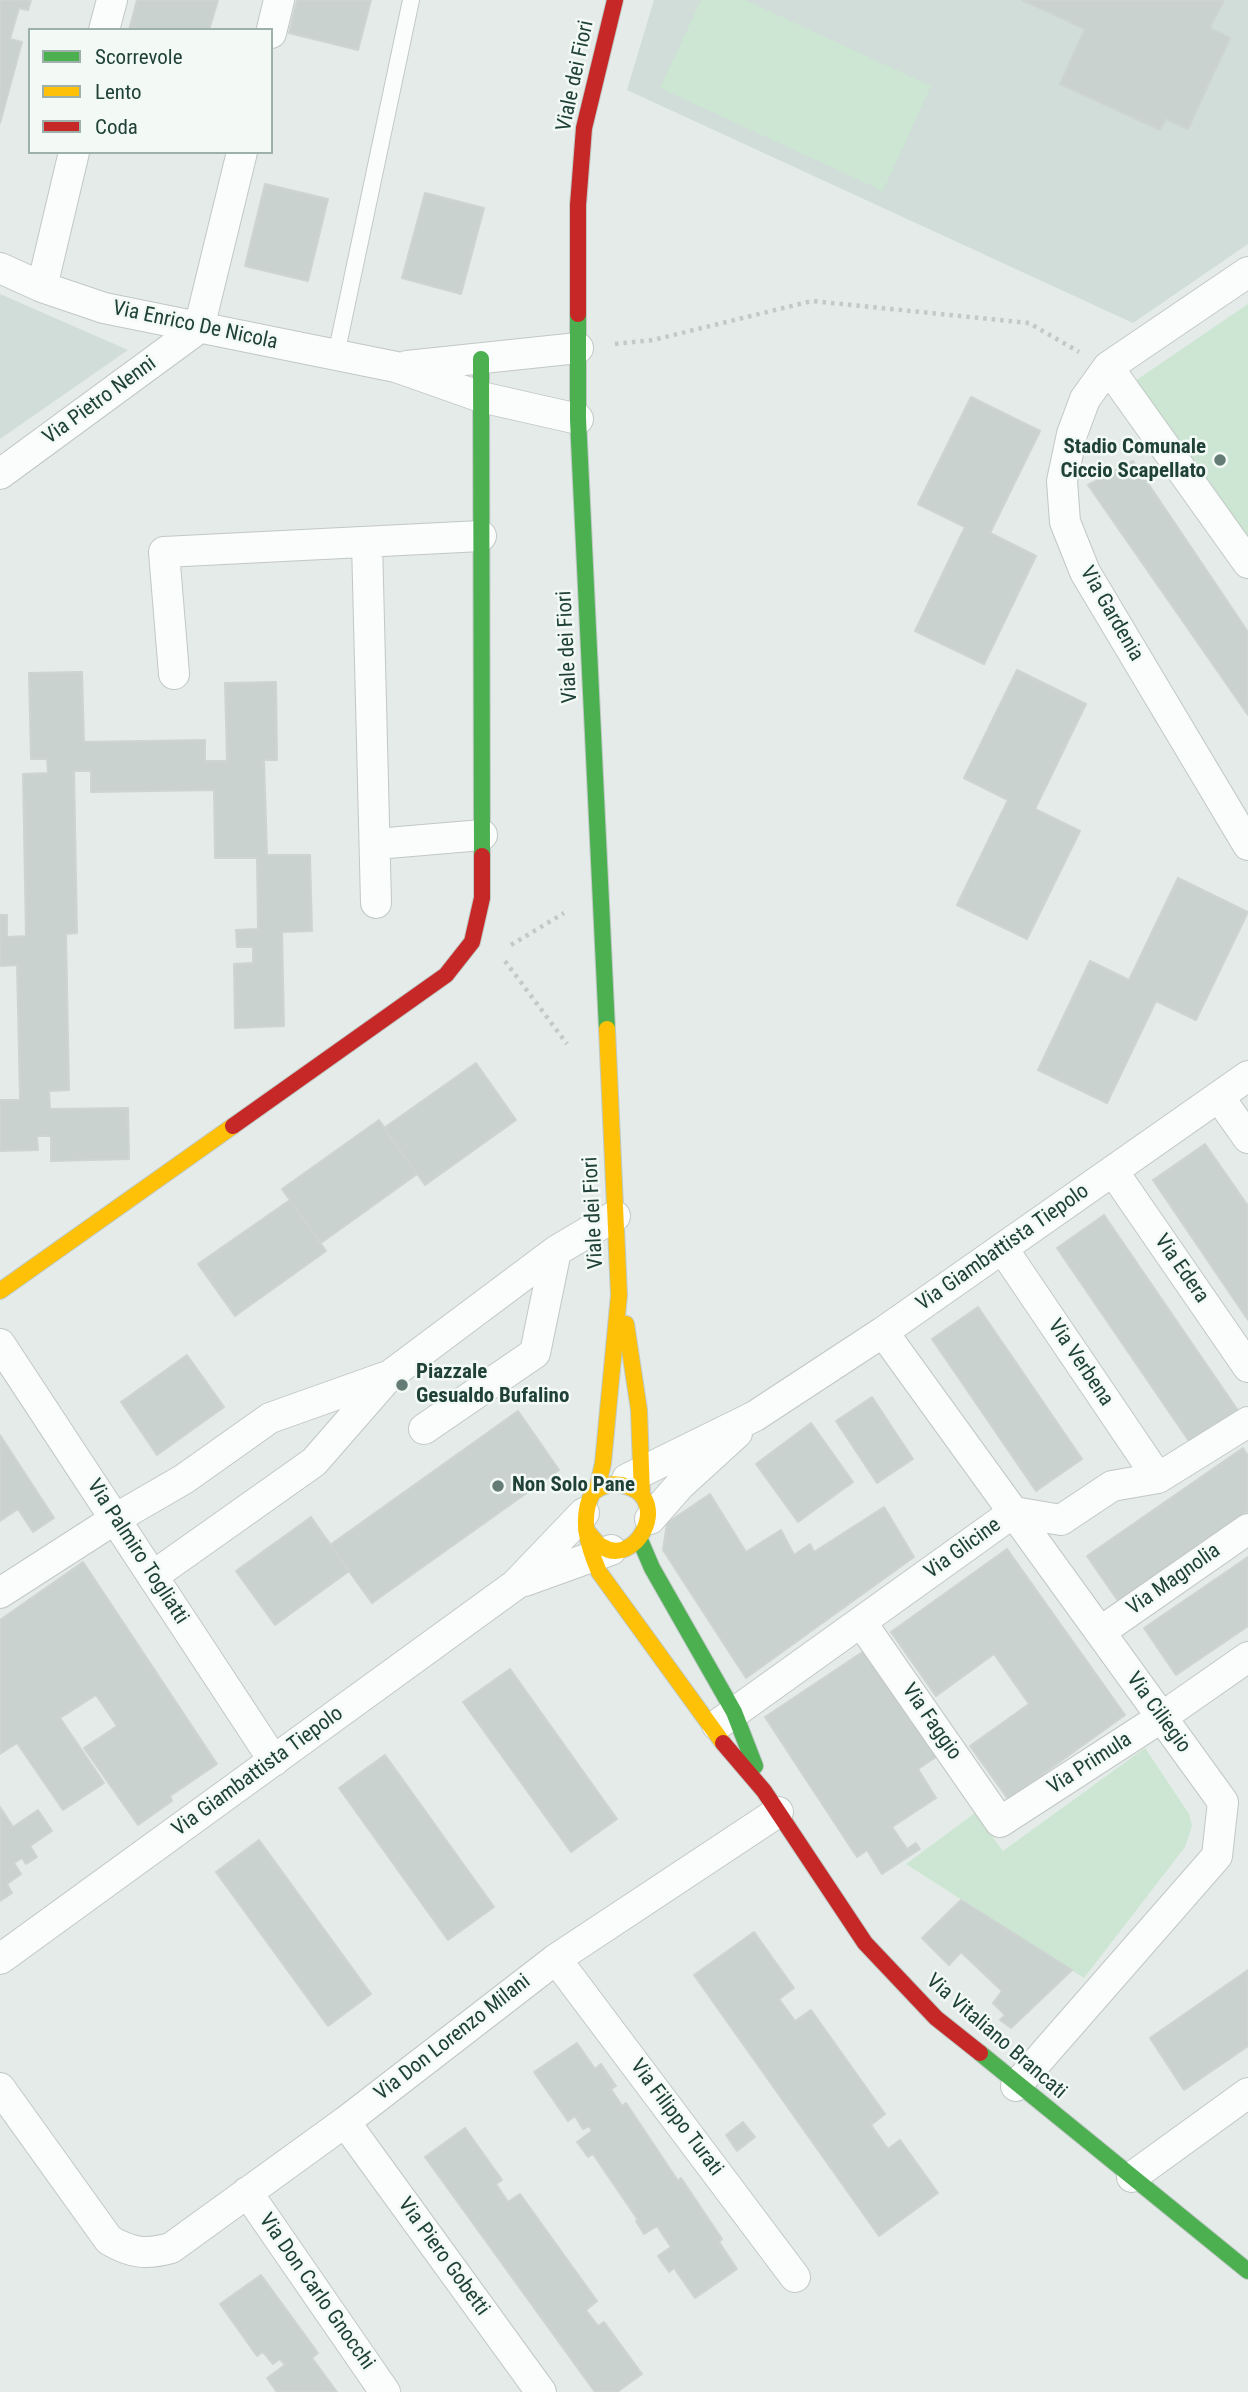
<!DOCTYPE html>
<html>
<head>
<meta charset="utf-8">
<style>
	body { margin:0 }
	#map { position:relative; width:1248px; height:2392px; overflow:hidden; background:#e4ebe8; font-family:"Roboto Condensed",sans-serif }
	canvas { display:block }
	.legend { position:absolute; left:28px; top:28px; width:245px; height:126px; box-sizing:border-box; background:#f3faf6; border:2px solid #9eb0aa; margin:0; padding:9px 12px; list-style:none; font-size:21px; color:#1f4137 }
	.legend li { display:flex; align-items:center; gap:14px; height:35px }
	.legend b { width:35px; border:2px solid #9eb0aa }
</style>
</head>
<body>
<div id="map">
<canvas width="1248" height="2392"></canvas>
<ul class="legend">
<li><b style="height:9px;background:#4caf50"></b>Scorrevole</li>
<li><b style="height:9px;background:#ffc107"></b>Lento</li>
<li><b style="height:9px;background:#c62828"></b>Coda</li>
</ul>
</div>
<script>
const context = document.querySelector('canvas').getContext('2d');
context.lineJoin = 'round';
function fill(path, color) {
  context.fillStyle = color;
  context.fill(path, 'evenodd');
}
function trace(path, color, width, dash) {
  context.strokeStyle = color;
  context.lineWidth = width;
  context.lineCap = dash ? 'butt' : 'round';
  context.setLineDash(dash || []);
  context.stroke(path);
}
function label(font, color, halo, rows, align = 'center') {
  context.font = font + ' "Roboto Condensed",sans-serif';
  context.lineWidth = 5;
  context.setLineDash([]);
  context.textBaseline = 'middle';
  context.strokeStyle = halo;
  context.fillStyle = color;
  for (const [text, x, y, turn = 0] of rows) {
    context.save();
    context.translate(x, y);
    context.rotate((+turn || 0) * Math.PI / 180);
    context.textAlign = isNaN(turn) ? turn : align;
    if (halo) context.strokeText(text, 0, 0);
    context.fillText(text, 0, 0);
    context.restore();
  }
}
const built = new Path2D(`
	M654 0H1248V244L1133 323 627 90Z
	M0 294 128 350 0 439Z`);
const green = new Path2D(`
	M701 0H745L931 86 883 191 660 88Z
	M1248 304V539L1135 381Z
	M1145 1748 1189 1814 1192 1826 1185 1847 1084 1978 906 1864 975 1813 1003 1851Z`);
const building = new Path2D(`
	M0 0H31L28 10 19 8 10 39 22 42 0 123Z
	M137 0H218L209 30H129Z
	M297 0H371L358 50 289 33Z
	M1022 0H1224L1210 28 1230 38 1188 129 1166 119 1160 130 1060 84 1085 29Z
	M265 184 328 199 308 281 245 266Z
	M425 193 484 208 461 294 402 278Z
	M971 397 1040 431 990 533 1036 556 984 664 915 631 965 527 918 504Z
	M1133 461 1248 632V715L1088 485Z
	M1017 670 1086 704 1035 809 1080 831 1027 939 957 905 1008 800 964 778Z
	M82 672 84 742 205 740V761H227L225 683 276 682 277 760H264L267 855H310L312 931 282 932 284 1026 235 1028 234 964 253 963V947H237L236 930 258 929 257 858H215L214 790 91 792V771H74L77 933 66 934 69 1090 49 1091 50 1109 128 1108 129 1159 51 1161V1136H37L38 1150 0 1151V1100H20L17 965 0 966V915H7V937L26 936 23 774 48 773 47 759H31L29 673Z
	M1178 878 1248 912 1196 1020 1156 1001 1107 1103 1038 1070 1090 961 1129 980Z
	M476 1063 516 1120 425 1185 384 1128Z
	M379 1120 417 1174 321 1243 282 1189Z
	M1205 1144 1248 1206V1320L1153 1180Z
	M290 1200 326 1251 235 1316 198 1264Z
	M1104 1215 1239 1412 1191 1444 1057 1248Z
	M978 1307 1082 1459 1036 1491 932 1339Z
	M187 1355 224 1407 157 1455 121 1402Z
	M872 1397 913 1459 877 1483 836 1421Z
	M518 1411 559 1470 372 1603 330 1545Z
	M811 1423 853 1482 798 1522 756 1464Z
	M0 1435 54 1518 33 1532 18 1509 0 1521Z
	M1243 1448 1248 1456V1511L1118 1601 1087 1556Z
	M710 1494 746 1552 781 1530 794 1555 810 1544 814 1552 884 1507 914 1557 746 1678 663 1550 667 1523Z
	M311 1517 349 1571 275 1625 236 1571Z
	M1007 1549 1125 1715 1008 1799 970 1746 1029 1704 994 1654 936 1696 891 1632Z
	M1248 1557V1626L1176 1675 1144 1628Z
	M83 1562 217 1764 170 1796 172 1801 138 1825 84 1748 117 1726 96 1695 60 1718 104 1783 63 1810 17 1743 0 1754V1620Z
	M864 1651 913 1725 917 1722 939 1755 918 1769 936 1798 892 1827 907 1849 916 1843 920 1849 882 1874 867 1850 857 1857 765 1717Z
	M510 1669 617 1819 571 1852 463 1702Z
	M385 1755 494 1907 448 1940 339 1788Z
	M0 1807 13 1827 38 1810 52 1831 30 1846 37 1857 26 1864 22 1858 14 1863 21 1874 7 1884 12 1893 0 1901Z
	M259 1840 371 1994 328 2026 216 1872Z
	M961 1900 1072 1970 1011 2028 1000 2020 1005 2015 993 2003 1002 1991 961 1952 949 1965 922 1938Z
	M754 1932 794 1988 779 1999 795 2021 811 2010 885 2114 871 2125 888 2149 900 2140 938 2193 879 2236 694 1975Z
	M1248 1970V2046L1184 2090 1150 2038Z
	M577 2043 595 2069 601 2064 616 2086 611 2089 622 2106 626 2103 678 2181 681 2178 722 2239 719 2242 737 2269 695 2298 674 2268 669 2272 658 2256 671 2247 657 2226 644 2234 636 2221 638 2220 593 2154 588 2157 577 2142 592 2131 589 2126 583 2129 575 2116 568 2121 534 2072Z
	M743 2122 755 2137 737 2151 726 2135Z
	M465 2128 502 2180 496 2184 508 2202 520 2194 597 2301 586 2310 598 2326 604 2322 642 2374 617 2392H595L425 2157Z
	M261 2275 318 2353 312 2358 337 2392H277L267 2378 285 2365 280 2359 273 2364 263 2352 257 2356 220 2304Z`);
const path = new Path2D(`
	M615 344 653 340 812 301 1029 323 1079 352
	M511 945 564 913
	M505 961 567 1044`);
const lane = new Path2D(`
	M336 355 411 0`);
const street = new Path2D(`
	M104 30 112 0
	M271 33 279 0
	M0 268 42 287 104 308 396 367 481 397 578 419
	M1248 272 1108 367 1085 399 1072 434 1062 481 1065 522 1085 572 1248 845
	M42 287 74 152
	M407 366 578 348
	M1108 367 1248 563
	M0 474 199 328 242 152
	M367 542 376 903
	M174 674 164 552 481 536
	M376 844 482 835
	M1219 1097 1248 1138
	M1113 1171 1248 1367
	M1003 1249 1158 1478
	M883 1332 1223 1802 1217 1856 1016 2086
	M0 1344 274 1761
	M424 1429 535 1353 556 1251
	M627 1479 755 1416 883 1332 1248 1076
	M650 1519 679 1486 737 1433
	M153 1576 314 1462 389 1376 556 1251 615 1216
	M525 1581 611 1550
	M0 1593 115 1519 184 1479 270 1418 388 1376
	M861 1622 1000 1822 1162 1717 1248 1657
	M1100 1632 1248 1529
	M717 1725 1014 1512 1061 1520 1112 1486 1158 1478 1248 1422
	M0 1959 515 1585 584 1513
	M556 1959 795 2277
	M0 2088 109 2240C131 2253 146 2255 171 2248L345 2122 556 1959 778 1812
	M345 2122 541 2392
	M1132 2177 1248 2093
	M247 2192 385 2392`);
const fast = new Path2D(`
	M578 314V419L607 1029
	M481 359 482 856
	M640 1540 652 1568 734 1712 755 1766
	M980 2053 1248 2271`);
const slow = new Path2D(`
	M0 1291 233 1126
	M626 1324 639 1410 642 1496
	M597 1490 603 1463 619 1295 607 1029
	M586 1530C591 1535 596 1543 601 1546 635 1569 671 1502 629 1487 615 1482 605 1484 593 1492 579 1518 588 1546 599 1572L723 1743`);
const jam = new Path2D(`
	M578 314V205L584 128 615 0
	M233 1126 446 975 472 942 482 898V856
	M723 1743 764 1791 865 1943 936 2018 980 2053`);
const markers = [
	[1220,460,7,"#647c75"],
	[402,1385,7,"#647c75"],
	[498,1486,7,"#647c75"]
];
const streetNames = [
	["Viale dei Fiori",576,76,-78],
	["Via Enrico De Nicola",195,326,12],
	["Via Pietro Nenni",100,401,-36],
	["Via Gardenia",1111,614,60],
	["Viale dei Fiori",568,647,-93],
	["Viale dei Fiori",594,1213,-93],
	["Via Giambattista Tiepolo",1003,1248,-35],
	["Via Edera",1181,1269,55],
	["Via Verbena",1080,1363,56],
	["Via Glicine",963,1549,-36],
	["Via Palmiro Togliatti",137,1552,57],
	["Via Magnolia",1174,1580,-35],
	["Via Ciliegio",1158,1713,54],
	["Via Faggio",931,1722,55],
	["Via Primula",1090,1764,-33],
	["Via Giambattista Tiepolo",258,1772,-36],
	["Via Vitaliano Brancati",996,2037,41],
	["Via Don Lorenzo Milani",453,2038,-38],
	["Via Filippo Turati",676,2118,53],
	["Via Piero Gobetti",443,2257,54],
	["Via Don Carlo Gnocchi",316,2292,55]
];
const poiNames = [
	["Stadio Comunale",1206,448,"right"],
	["Ciccio Scapellato",1206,472,"right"],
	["Piazzale",416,1373],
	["Gesualdo Bufalino",416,1397],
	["Non Solo Pane",512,1486]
];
fill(built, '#d1ddd8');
fill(green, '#cce6d3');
fill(building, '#cad2cf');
trace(building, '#cdd4d1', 2);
trace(lane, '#c1c8c5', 18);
trace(street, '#c1c8c5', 32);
trace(fast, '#bfc9c5', 18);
trace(slow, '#bfc9c5', 18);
trace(jam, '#bfc9c5', 18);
trace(path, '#c0cbc7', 4.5, [3.5, 5]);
trace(lane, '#fbfcfc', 16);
trace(street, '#fbfcfc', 30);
trace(fast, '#4caf50', 16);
trace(slow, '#ffc107', 16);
trace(jam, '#c62828', 16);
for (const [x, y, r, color] of markers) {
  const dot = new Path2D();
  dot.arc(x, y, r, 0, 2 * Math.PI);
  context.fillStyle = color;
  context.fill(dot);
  trace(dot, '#f3faf6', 2.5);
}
label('21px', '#1f4137', '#f3faf6', streetNames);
label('bold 21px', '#1f4137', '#f3faf6', poiNames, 'left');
</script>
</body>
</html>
